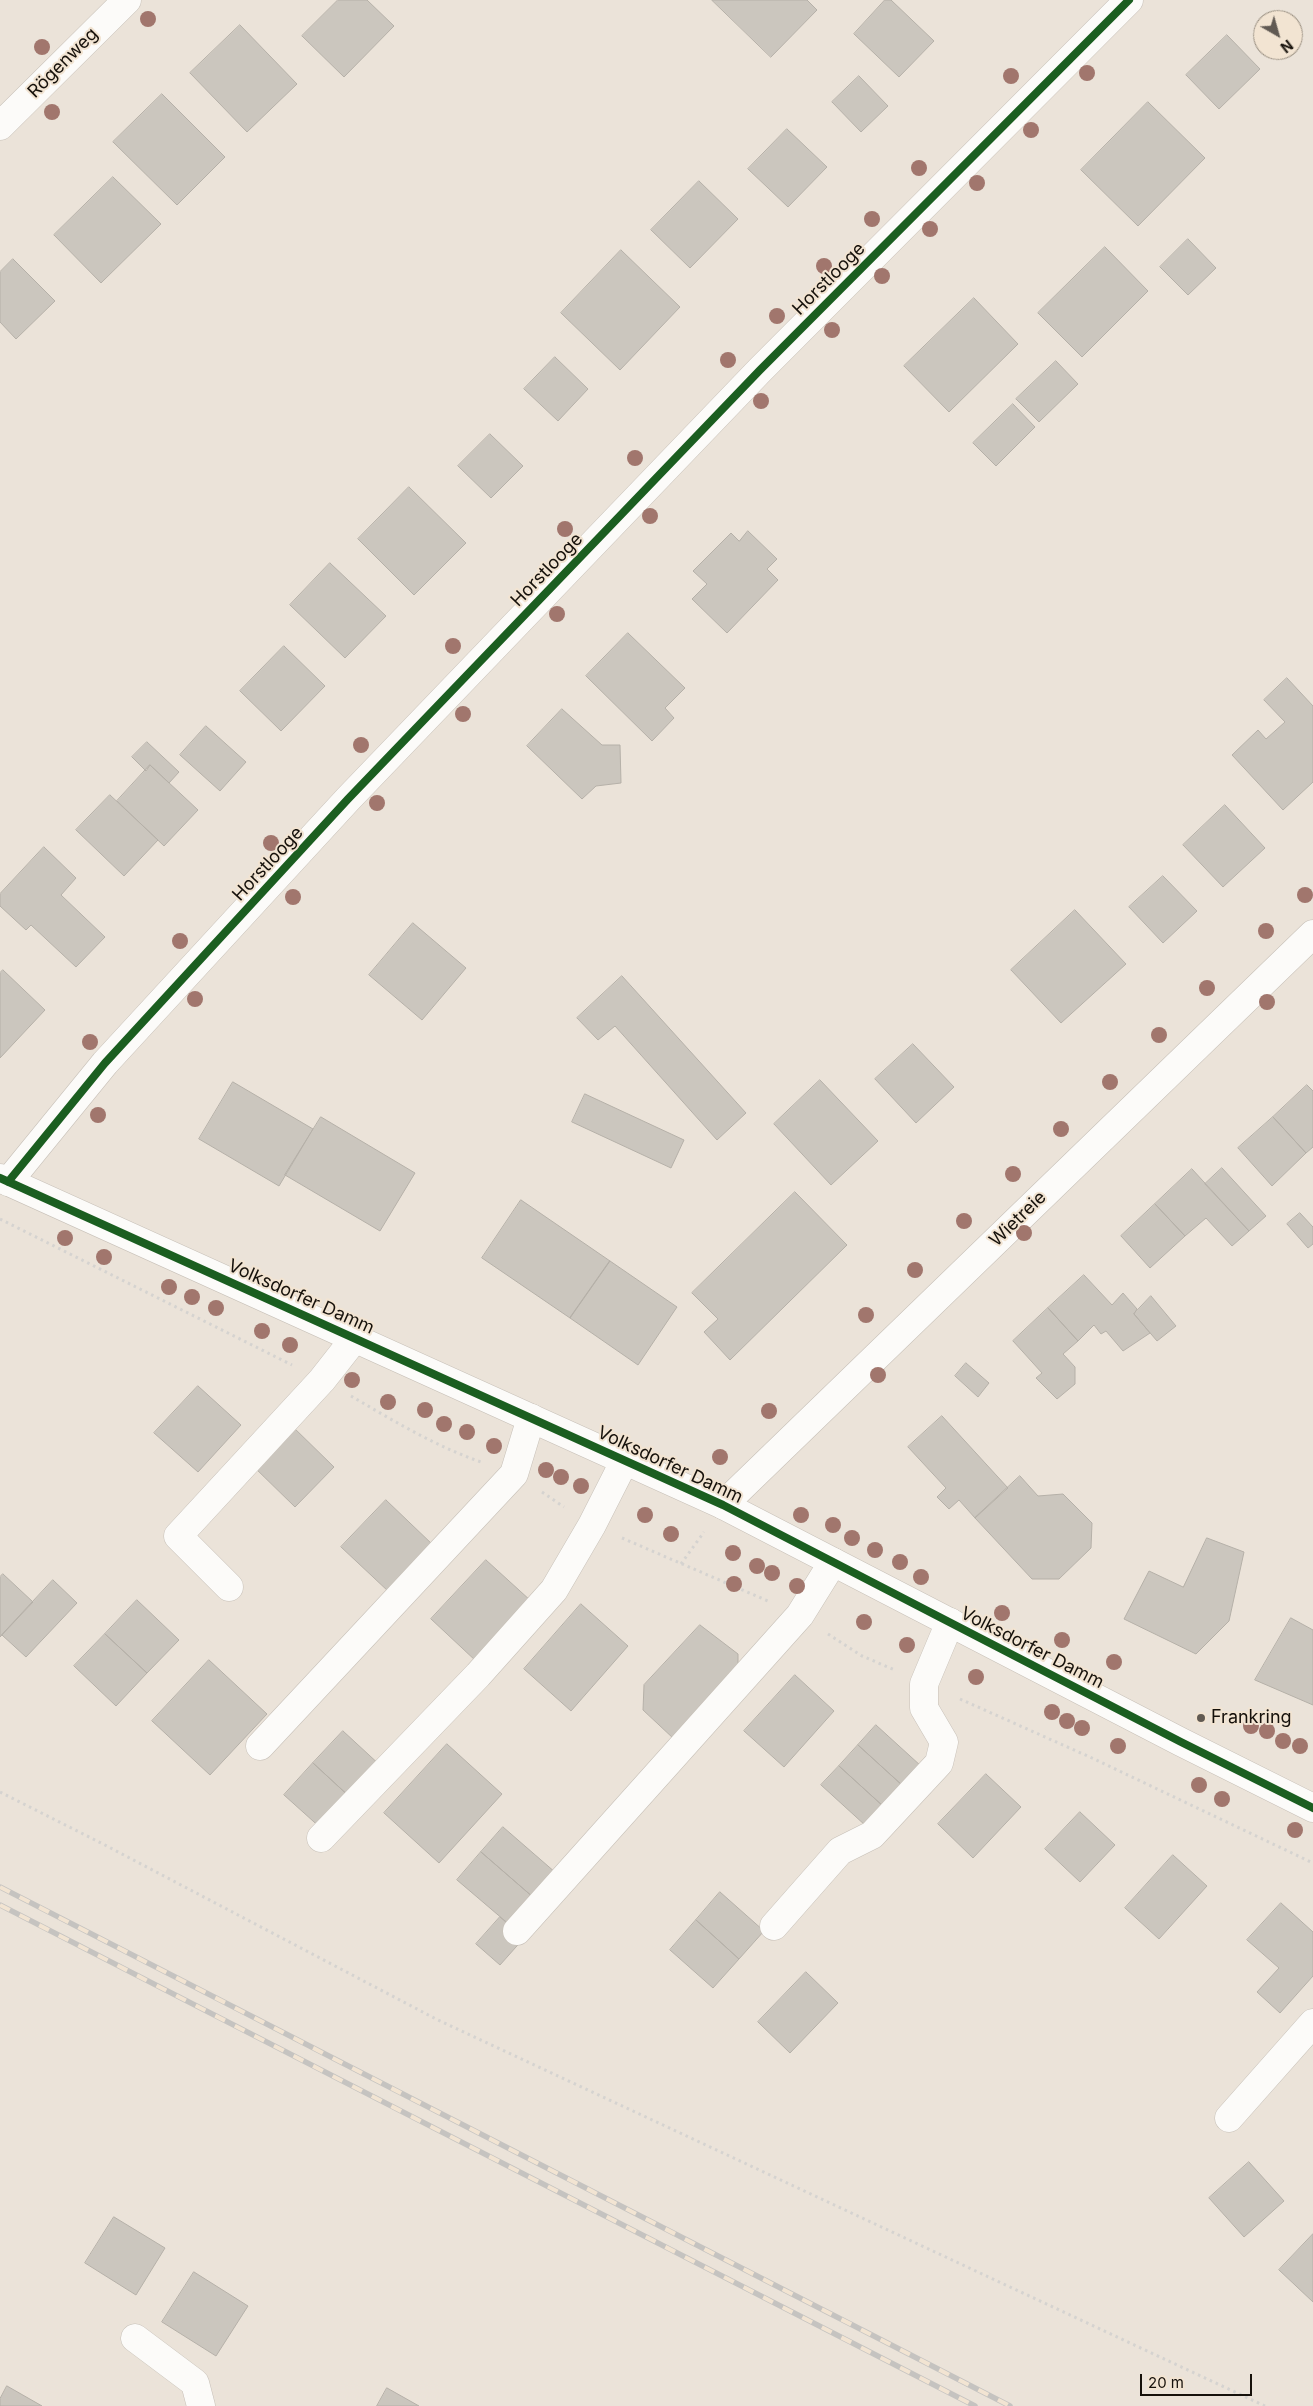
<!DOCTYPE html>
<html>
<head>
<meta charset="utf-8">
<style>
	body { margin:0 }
	#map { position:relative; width:1313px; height:2406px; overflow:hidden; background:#ebe3d9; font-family:Inter,sans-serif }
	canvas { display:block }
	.north { position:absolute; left:1253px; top:10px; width:50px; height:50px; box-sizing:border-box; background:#f2e4d2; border:1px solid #9a9082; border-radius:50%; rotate:142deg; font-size:14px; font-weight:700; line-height:20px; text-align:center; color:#16110b }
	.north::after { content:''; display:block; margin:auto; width:18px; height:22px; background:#615a53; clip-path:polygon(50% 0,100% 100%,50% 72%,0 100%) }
	.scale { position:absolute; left:1140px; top:2374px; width:112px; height:22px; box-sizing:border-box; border:2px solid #16110b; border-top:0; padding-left:6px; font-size:15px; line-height:18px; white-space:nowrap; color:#16110b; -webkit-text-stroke:4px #f2e4d2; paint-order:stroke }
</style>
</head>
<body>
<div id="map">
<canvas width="1313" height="2406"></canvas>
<div class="north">N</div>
<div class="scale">20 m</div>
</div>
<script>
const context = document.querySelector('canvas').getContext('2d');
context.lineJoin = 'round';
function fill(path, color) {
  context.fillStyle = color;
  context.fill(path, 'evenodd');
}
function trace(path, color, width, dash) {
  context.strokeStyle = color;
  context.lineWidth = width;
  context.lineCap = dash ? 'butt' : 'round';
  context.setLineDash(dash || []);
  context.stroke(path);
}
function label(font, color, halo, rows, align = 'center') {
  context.font = font + ' Inter,sans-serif';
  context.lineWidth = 4;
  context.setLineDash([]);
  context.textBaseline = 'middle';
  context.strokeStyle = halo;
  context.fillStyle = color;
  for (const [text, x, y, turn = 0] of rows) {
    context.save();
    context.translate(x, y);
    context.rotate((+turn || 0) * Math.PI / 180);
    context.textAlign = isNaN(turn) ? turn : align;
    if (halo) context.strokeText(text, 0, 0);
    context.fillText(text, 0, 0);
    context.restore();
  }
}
const building = new Path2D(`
	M338 0H367L394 26 344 77 302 36Z
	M712 0H807L817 10 771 57Z
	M885 0H891L934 41 899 77 854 34Z
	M240 25 297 84 247 132 190 73Z
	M1227 35 1260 69 1219 109 1186 75Z
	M859 76 888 106 861 132 832 102Z
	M162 94 225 157 177 205 113 142Z
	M1148 102 1205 158 1138 226 1081 170Z
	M787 129 827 167 788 207 748 169Z
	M113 177 161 224 101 283 54 235Z
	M699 181 738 219 690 268 651 230Z
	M1188 239 1216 268 1188 295 1160 267Z
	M1105 247 1148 291 1082 357 1038 313Z
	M621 250 680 307 620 370 561 313Z
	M13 259 55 301 16 339 0 322V272Z
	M974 298 1018 344 949 412 904 366Z
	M555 357 588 389 558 421 524 389Z
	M1056 361 1078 384 1039 422 1016 399Z
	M1013 404 1035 427 996 466 973 443Z
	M490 434 523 466 491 498 458 466Z
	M409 487 466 543 414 595 358 539Z
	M748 531 777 559 767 569 778 580 727 633 692 599 707 584 693 571 731 533 739 541Z
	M330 563 386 616 345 658 290 605Z
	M628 633 685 688 665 708 674 718 652 741 586 676Z
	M284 646 325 686 281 731 240 691Z
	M1287 678 1313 706V782L1283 810 1232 755 1258 730 1266 739 1285 722 1264 700Z
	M562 709 602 745H620L621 783 596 786 582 799 527 746Z
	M206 726 246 762 220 791 180 755Z
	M147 742 179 772 169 783 150 765 146 771 132 757Z
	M150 765 198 810 164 846 117 801Z
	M110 795 158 840 124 876 76 830Z
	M1225 805 1265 848 1223 887 1183 845Z
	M44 847 76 878 61 895 105 937 76 967 31 925 26 930 0 906V894Z
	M1163 876 1197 911 1163 943 1129 907Z
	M1075 910 1126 964 1061 1023 1011 970Z
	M413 923 466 968 422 1020 369 975Z
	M3 970 45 1010 0 1058V973Z
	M622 976 746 1113 717 1140 615 1026 598 1040 577 1018Z
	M913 1044 954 1087 916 1123 875 1079Z
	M820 1080 878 1141 831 1185 774 1124Z
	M233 1082 313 1129 279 1186 199 1139Z
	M1307 1085 1313 1091V1147L1306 1153 1273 1117Z
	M585 1094 684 1140 671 1168 572 1122Z
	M321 1117 415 1173 380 1231 285 1175Z
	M1273 1117 1306 1153 1272 1186 1238 1148Z
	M1222 1168 1266 1216 1249 1231 1205 1184Z
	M1192 1169 1249 1231 1232 1246 1206 1218 1185 1236 1155 1204Z
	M795 1192 847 1245 730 1360 704 1332 718 1319 692 1293Z
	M521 1200 610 1261 570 1318 482 1258Z
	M1155 1204 1185 1236 1150 1268 1121 1236Z
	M1300 1213 1313 1227V1244L1308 1248 1287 1224Z
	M610 1261 677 1307 638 1365 570 1318Z
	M1084 1275 1112 1305 1123 1293 1137 1309 1134 1314 1150 1333 1123 1351 1106 1331 1101 1334 1094 1325 1078 1341 1048 1308Z
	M1151 1296 1176 1326 1157 1341 1134 1314Z
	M1048 1308 1078 1341 1063 1354 1075 1367V1384L1057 1399 1036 1378 1042 1373 1013 1341Z
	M966 1363 989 1383 978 1397 955 1376Z
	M198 1386 241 1425 198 1472 154 1433Z
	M942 1416 1008 1488 975 1518 959 1500 949 1509 937 1497 946 1488 908 1447Z
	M291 1425 334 1467 295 1507 252 1465Z
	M1020 1476 1038 1496 1063 1494 1092 1523 1091 1548 1059 1579H1032L975 1518Z
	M386 1500 433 1545 389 1592 341 1547Z
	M1207 1538 1244 1552 1229 1621 1196 1654 1124 1619 1149 1571 1183 1587Z
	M486 1560 531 1601 477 1662 431 1619Z
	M3 1574 33 1602 0 1637V1577Z
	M53 1580 77 1603 26 1657 2 1635Z
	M137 1600 179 1640 147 1673 105 1634Z
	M581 1604 628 1646 571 1711 524 1669Z
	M1291 1618 1313 1630V1705L1255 1680Z
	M700 1625 738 1654V1671L674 1739 643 1710 644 1685Z
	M105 1634 147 1673 116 1706 74 1666Z
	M209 1660 267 1714 210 1775 152 1721Z
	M795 1675 834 1711 784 1767 744 1731Z
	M876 1725 921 1766 903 1786 858 1745Z
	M343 1731 382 1767 352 1799 313 1763Z
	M447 1744 502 1794 439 1863 384 1813Z
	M858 1745 903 1786 884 1807 839 1766Z
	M313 1763 352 1799 323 1830 284 1795Z
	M839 1766 884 1807 866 1826 821 1785Z
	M986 1774 1021 1807 973 1858 938 1824Z
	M1080 1812 1115 1845 1080 1882 1045 1849Z
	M503 1827 556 1873 534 1898 481 1852Z
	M481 1852 534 1898 511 1926 457 1880Z
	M1173 1855 1207 1886 1159 1939 1125 1908Z
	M720 1892 764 1931 739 1959 696 1920Z
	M1281 1903 1313 1932V1976L1280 2013 1257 1992 1279 1968 1247 1940Z
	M500 1917 524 1938 500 1965 476 1944Z
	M696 1920 739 1959 713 1988 670 1950Z
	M806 1972 838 2003 790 2053 758 2022Z
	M1249 2162 1284 2201 1244 2237 1209 2198Z
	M114 2217 165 2248 136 2295 85 2263Z
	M1313 2234V2302L1279 2270Z
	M194 2272 248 2306 216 2356 162 2322Z
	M7 2386 42 2406H0V2399Z
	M387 2388 419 2406H377Z`);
const path = new Path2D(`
	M0 1219 292 1365
	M351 1396C392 1420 435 1446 481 1462
	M542 1492 564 1507
	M622 1538 768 1601
	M681 1564 704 1532
	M828 1634 862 1656 895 1670
	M960 1699 1092 1758 1313 1863
	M0 1792 103 1844 436 2019 1265 2406`);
const minor = new Path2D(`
	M0 126 127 0
	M8 1182 105 1063 348 799 760 370 1129 0
	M723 1505 1313 934
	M229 1587 178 1536 322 1380 355 1338
	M260 1746 514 1474 531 1418
	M321 1838 478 1675 554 1590 592 1525 625 1460
	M774 1926 840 1851 872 1835 939 1763 944 1742 924 1708V1684L950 1622
	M517 1931 800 1615 833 1562
	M1229 2118 1313 2023
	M135 2338 195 2383 201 2406`);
const major = new Path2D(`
	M0 1178 723 1505 1181 1742 1313 1808`);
const rail = new Path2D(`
	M0 1887 1010 2406
	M0 1905 975 2406`);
const cycleway = new Path2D(`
	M0 1178 723 1505 1181 1742 1313 1808
	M8 1182 105 1063 348 799 760 370 1129 0`);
const trees = [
	[148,19],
	[42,47],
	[1087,73],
	[1011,76],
	[52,112],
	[1031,130],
	[919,168],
	[977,183],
	[872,219],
	[930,229],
	[824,266],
	[882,276],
	[777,316],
	[832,330],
	[728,360],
	[761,401],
	[635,458],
	[650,516],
	[565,529],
	[557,614],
	[453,646],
	[463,714],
	[361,745],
	[377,803],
	[271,843],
	[1305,895],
	[293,897],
	[1266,931],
	[180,941],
	[1207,988],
	[195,999],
	[1267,1002],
	[1159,1035],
	[90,1042],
	[1110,1082],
	[98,1115],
	[1061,1129],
	[1013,1174],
	[964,1221],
	[1024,1233],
	[65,1238],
	[104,1257],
	[915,1270],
	[169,1287],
	[192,1297],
	[216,1308],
	[866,1315],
	[262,1331],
	[290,1345],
	[878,1375],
	[352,1380],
	[388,1402],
	[425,1410],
	[769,1411],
	[444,1424],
	[467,1432],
	[494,1446],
	[720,1457],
	[546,1470],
	[561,1477],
	[581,1486],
	[645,1515],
	[801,1515],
	[833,1525],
	[671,1534],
	[852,1538],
	[875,1550],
	[733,1553],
	[900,1562],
	[757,1566],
	[772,1573],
	[921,1577],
	[734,1584],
	[797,1586],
	[1002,1613],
	[864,1622],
	[1062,1640],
	[907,1645],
	[1114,1662],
	[976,1677],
	[1052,1712],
	[1067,1721],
	[1251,1726],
	[1082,1728],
	[1267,1731],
	[1283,1741],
	[1118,1746],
	[1300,1746],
	[1199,1785],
	[1222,1799],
	[1295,1830]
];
const markers = [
	[1201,1718,5,"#615a53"]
];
const streetNames = [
	["Rögenweg",63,63,-45],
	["Horstlooge",829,279,-45],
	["Horstlooge",547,570,-46],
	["Horstlooge",268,864,-47],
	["Wietreie",1018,1219,-44],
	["Volksdorfer Damm",301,1297,24],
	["Volksdorfer Damm",670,1465,25],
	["Volksdorfer Damm",1032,1648,27]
];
const poiNames = [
	["Frankring",1211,1718]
];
fill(building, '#cbc6be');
trace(building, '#b5b0a8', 1);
trace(minor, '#c7c0b8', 29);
trace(major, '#c7c0b8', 29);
trace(path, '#d5d3d0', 3, [2.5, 4]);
trace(minor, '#fcfbf9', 28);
trace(major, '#fcfbf9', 28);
trace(rail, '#c5c3c0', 5.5);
trace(rail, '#f2e4d2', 4, [11]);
trace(cycleway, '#1b5e20', 8);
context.fillStyle = '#a1766d';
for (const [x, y] of trees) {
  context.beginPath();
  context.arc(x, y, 8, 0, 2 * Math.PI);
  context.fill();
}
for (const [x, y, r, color] of markers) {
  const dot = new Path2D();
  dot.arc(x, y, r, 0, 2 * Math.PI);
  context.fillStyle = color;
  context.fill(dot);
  trace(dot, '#f2e4d2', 2);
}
label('18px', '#16110b', '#f2e4d2', streetNames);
label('18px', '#16110b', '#f2e4d2', poiNames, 'left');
</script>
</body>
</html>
